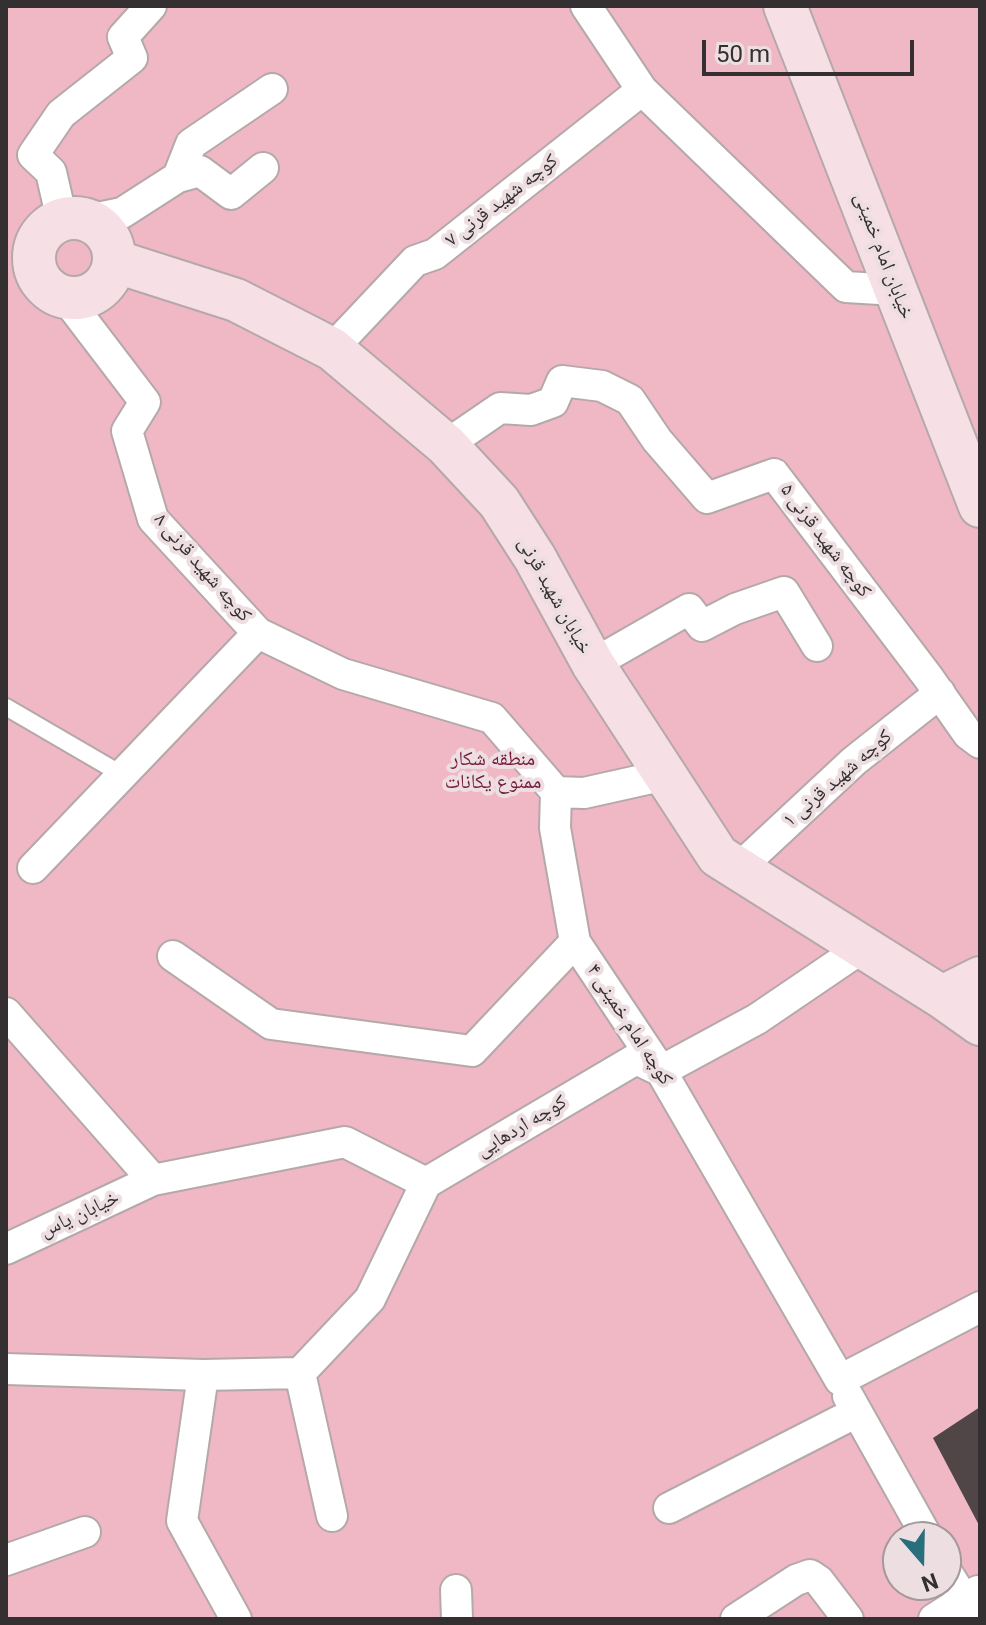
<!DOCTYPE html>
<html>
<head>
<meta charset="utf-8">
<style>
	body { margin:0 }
	#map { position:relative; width:986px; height:1625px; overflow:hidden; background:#eddee1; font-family:Roboto,sans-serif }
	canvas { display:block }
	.frame { position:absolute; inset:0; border:8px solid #342f30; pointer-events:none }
	.north { position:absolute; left:882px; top:1521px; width:80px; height:80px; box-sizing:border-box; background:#eddee1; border:2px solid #a3989a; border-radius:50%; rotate:160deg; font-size:22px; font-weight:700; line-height:32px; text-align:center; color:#342f30 }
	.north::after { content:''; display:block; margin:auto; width:28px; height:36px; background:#286e7c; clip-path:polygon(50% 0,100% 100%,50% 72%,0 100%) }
	.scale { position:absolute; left:702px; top:40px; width:212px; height:36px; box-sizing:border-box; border:4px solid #342f30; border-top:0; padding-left:10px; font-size:24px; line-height:28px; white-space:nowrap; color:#342f30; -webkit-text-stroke:6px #eddee1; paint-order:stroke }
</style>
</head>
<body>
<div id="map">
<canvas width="986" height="1625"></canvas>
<div class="frame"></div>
<div class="north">N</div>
<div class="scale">50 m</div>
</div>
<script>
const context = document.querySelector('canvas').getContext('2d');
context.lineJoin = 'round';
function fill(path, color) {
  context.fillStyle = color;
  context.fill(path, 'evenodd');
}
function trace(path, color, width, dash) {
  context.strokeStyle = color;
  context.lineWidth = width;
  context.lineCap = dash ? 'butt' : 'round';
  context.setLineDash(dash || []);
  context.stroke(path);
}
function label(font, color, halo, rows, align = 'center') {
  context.font = font + ' Roboto,"Noto Naskh Arabic",sans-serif';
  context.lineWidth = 8;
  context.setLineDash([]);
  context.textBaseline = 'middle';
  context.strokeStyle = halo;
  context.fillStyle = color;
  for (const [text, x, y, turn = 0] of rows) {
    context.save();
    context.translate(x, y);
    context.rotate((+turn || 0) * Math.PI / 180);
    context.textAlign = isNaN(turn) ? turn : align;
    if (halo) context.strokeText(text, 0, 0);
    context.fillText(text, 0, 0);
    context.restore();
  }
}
const green = new Path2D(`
	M6 6H980V1619H6ZM898 1537H946V1585H898Z`);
const building = new Path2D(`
	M980 1407V1527L933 1438Z`);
const lane = new Path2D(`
	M6 707 121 774`);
const street = new Path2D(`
	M586 6 642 90 846 287 896 290
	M178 177 191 144 272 89
	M62 220 51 172 33 155 61 114 132 58 123 37 151 6
	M88 220 122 213 178 177 200 171 231 194 263 168
	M65 297 145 402 127 431 153 519 258 633
	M332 349 415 261 435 254 642 90
	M446 445 500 408 531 410 553 402 562 381 602 386 630 400 657 440 707 498 774 474 928 677 968 734 980 743
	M593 664 689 609 702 626 735 609 784 592 817 646
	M556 792 584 793 665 775
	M33 868 258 633 343 674 492 718 556 792 555 828 575 942
	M738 869 854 761 940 693
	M173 956 271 1024 472 1051 575 942 661 1071 840 1380 980 1307
	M6 1013 153 1180
	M6 1249 153 1180 345 1142 426 1183 636 1059 661 1071 757 1019 863 947
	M6 1369 203 1375 300 1373 370 1299 426 1183
	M300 1373 332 1516
	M203 1375 182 1521 236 1619
	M848 1396 927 1537
	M669 1508 857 1412
	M6 1560 85 1532
	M946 1571 976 1619
	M456 1590 457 1619
	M736 1619 796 1580 810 1575 819 1581 848 1619
	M934 1619 978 1591`);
const secondary = new Path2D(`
	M785 6 980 506
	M34 258a40 40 0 1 1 80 0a40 40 0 1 1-80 0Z
	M114 261 236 300 332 349 446 445 499 502 535 558 593 664 718 856 942 997
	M980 978 942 997 980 1024`);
const streetNames = [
	["کوچه شهید قرنی ۷",502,201,-38],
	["خیابان امام خمینی",883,256,69],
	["کوچه شهید قرنی ۵",825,541,53],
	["کوچه شهید قرنی ۸",202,568,49],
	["خیابان شهید قرنی",554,596,61],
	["کوچه شهید قرنی ۱",838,779,-41],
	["کوچه امام خمینی ۴",629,1025,57],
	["کوچه اردهایی",522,1127,-31],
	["خیابان یاس",80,1215,-25]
];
const parkNames = [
	["منطقه شکار",493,760],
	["ممنوع یکانات",493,783]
];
fill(green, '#f0b7c4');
fill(building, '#504547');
trace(lane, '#b5a8aa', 20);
trace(street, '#b5a8aa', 34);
trace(secondary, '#b5a8aa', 46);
trace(lane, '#fff', 16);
trace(street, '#fff', 30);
trace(secondary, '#f6dfe5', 42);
label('20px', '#342f30', '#eddee1', streetNames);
label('20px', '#741a3b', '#eddee1', parkNames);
</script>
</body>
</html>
